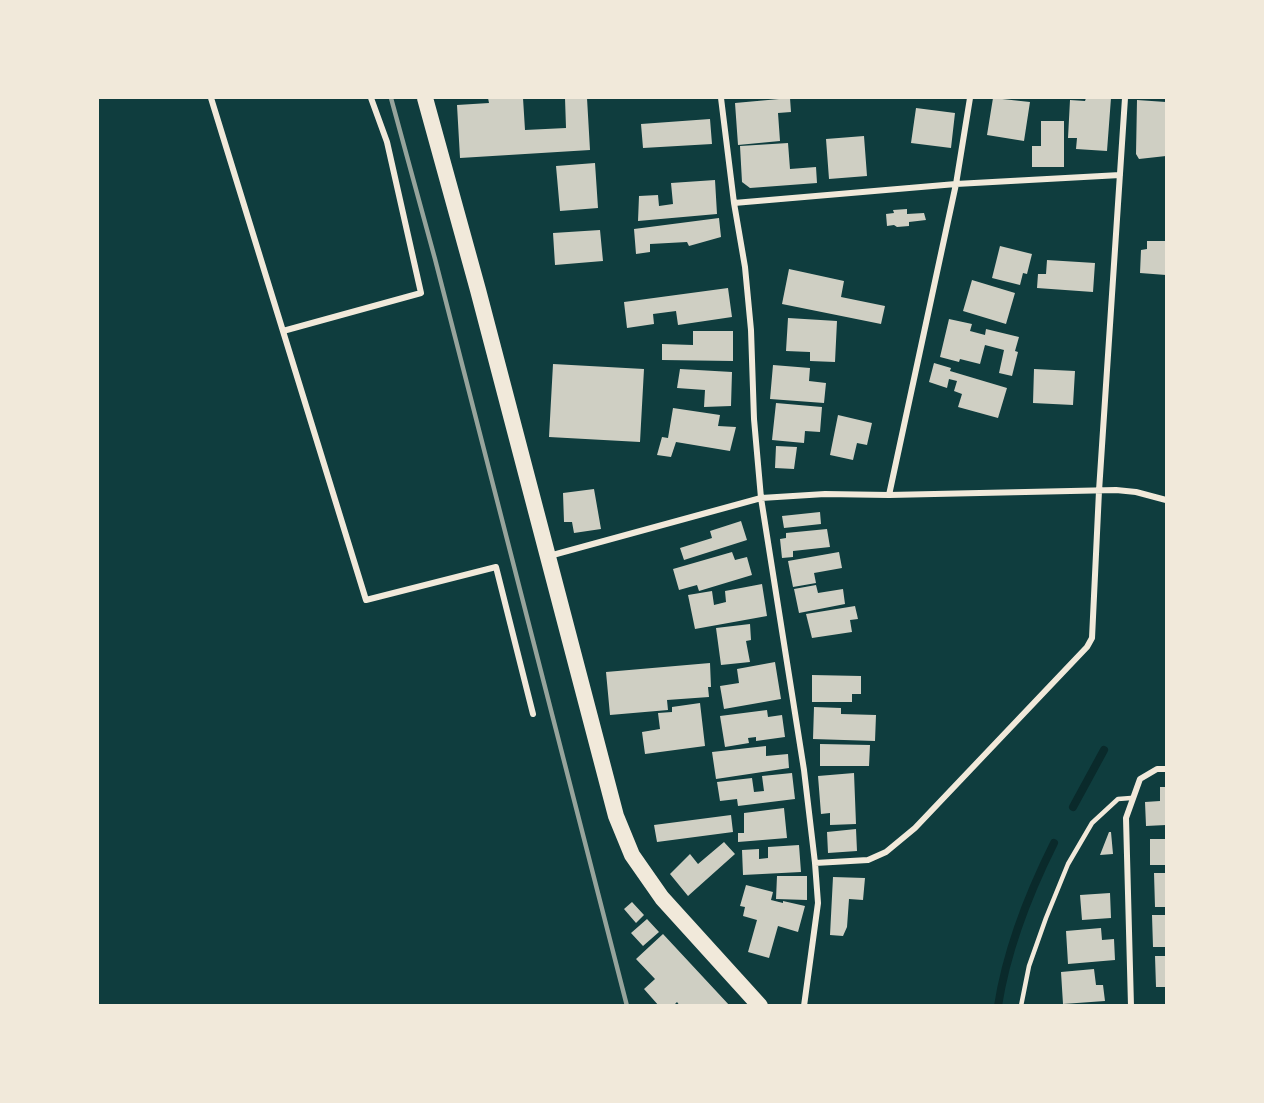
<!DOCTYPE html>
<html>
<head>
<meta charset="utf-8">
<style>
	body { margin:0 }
	#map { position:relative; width:1264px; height:1103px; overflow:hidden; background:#0f3d3e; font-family:"Exo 2",sans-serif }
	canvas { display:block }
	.frame { position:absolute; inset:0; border:99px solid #f1e9da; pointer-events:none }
</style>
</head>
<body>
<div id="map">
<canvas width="1264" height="1103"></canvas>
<div class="frame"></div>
</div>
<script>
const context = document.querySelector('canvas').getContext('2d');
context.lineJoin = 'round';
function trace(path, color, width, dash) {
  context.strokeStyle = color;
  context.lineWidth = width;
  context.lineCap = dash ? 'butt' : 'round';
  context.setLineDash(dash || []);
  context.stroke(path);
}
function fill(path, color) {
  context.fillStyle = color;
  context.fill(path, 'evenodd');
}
const stream = new Path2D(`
	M1073 807 1104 750
	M998 1006C1007 948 1028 895 1054 843`);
const building = new Path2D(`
	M488 98H523L525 130 566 128 565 98H587L590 150 460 158 457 105 489 103Z
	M790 98 791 112 778 113 780 141 738 145 735 103Z
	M993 98 1030 102 1024 141 987 135Z
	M1086 98H1111L1107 151 1076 149 1077 138H1068L1070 100 1085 101Z
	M1137 100 1166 102V156L1139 159 1136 154Z
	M916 108 955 113 951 148 911 143Z
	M710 119 712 144 643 148 641 124Z
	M1041 121H1064V167H1032V146H1041Z
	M864 136 867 176 829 179 826 139Z
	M788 143 790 169 816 167 817 183 750 188 742 182 740 146Z
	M595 163 598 208 560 211 556 166Z
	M715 180 717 214 638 221 639 196 658 195 659 206 673 204 671 183Z
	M907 209V214L924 213 926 220 909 222V226L897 227 894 225 887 226 886 214 894 213 893 210Z
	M719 218 721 237 689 246 687 242 650 244V252L636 254 634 229Z
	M600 230 603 261 555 265 553 233Z
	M1147 241H1166V275L1140 273 1141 250 1147 249Z
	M1000 246 1032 254 1027 274 1023 273 1020 285 992 278Z
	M1047 260 1095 263 1093 292 1037 288 1038 274H1046Z
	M789 269 844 281 841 297 885 306 881 324 782 304Z
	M972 280 1015 293 1006 324 963 311Z
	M728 288 732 317 678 325 676 311 653 314 654 324 627 328 624 302Z
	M788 318 837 321 835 362 810 361V352L786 351Z
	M949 319 972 324 970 331 985 335 986 329 1019 337 1015 351 1018 352 1012 376 999 373 1004 350 985 345 980 364 960 359 959 362 940 357Z
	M693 331H733V361L662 360V344L693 345Z
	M934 363 951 368 950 371 1007 388 998 418 958 407 962 394 954 391 957 381 949 379 947 388 929 382Z
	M553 364 644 369 640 442 549 437Z
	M773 365 810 368 809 381 826 383 824 403 770 399Z
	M680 369 732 372 731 406 704 407 705 390 677 388Z
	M1034 369 1075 371 1073 405 1033 403Z
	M776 403 822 407 820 432 805 431 804 443 772 440Z
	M673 408 720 415 718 426 736 427 730 451 676 442 671 457 657 455 662 437 668 438Z
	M838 415 872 423 867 445 857 443 853 460 830 455Z
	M776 446 797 447 794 469 775 468Z
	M594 489 601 529 574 533 572 522H564L563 493Z
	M820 512 821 524 784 528 782 516Z
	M741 521 747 540 684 560 680 548 712 538 710 531Z
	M827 529 830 547 793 551V557L782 558 780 539 786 538V533Z
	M732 552 735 560 747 557 752 575 699 591 697 585 679 590 673 569Z
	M839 552 842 568 814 573 816 583 793 587 788 561Z
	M762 584 767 616 695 629 688 595 712 591 714 605 726 602 725 591Z
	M816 585 818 593 843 589 845 604 799 613 794 589Z
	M855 606 858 619 850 620 852 632 812 638 806 614Z
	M750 624 751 640 746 641 750 662 721 665 716 628Z
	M775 662 781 699 724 709 720 686 739 683 737 669Z
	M710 663 711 687H708L709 697 667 700 668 710 610 715 606 672Z
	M812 675 861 676V694H852V702H812Z
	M700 703 705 746 645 754 642 732 660 729 658 713 672 712V707Z
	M814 707 841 708V714L876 715 875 741 813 739Z
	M767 710 768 717 782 715 785 737 756 741V737L748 738 749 743 725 747 720 716Z
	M820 744 870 745 869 766H820Z
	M766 746V756L788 754 789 768 716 779 712 752Z
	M792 773 795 799 738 806 737 799 720 801 717 782 752 778 754 792 764 791 762 776Z
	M854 773 856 824 830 825V813L821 814 818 776Z
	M1160 787H1166V825L1146 826 1145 802 1160 801Z
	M784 808 787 838 738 842V833H744V813Z
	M731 815 733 832 657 842 654 825Z
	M856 829 857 851 828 853 827 832Z
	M1109 832H1111L1113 854 1100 855Z
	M1150 839H1166V865H1150Z
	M724 842 735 854 688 896 670 874 690 854 698 864Z
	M799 845 801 872 743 875 742 850 759 849V859L768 858V847Z
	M1154 873H1166V907H1155Z
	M777 876H807V900L776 899Z
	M833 877 865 878 863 900 849 899 847 927 843 936 830 935Z
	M746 885 773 892 771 900 783 903V901L805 906 798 932 778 926 769 958 748 952 757 920 743 916 745 907 740 906Z
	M1110 893 1111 918 1082 920 1080 895Z
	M632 902 644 915 636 923 624 909Z
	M1152 915H1166V947H1153Z
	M647 919 659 932 643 946 631 933Z
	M1101 928 1102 940 1114 939 1115 960 1068 964 1066 931Z
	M663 934 730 1006H680L677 1002 673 1006H659L644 989 655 979 636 959Z
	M1155 956H1166V987H1156Z
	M1094 969 1096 985H1103L1105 1001 1063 1004 1061 972Z`);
const service = new Path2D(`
	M1021 1006 1029 966 1046 918 1068 864 1092 823 1118 799 1131 798`);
const minor = new Path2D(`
	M211 98 366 600 496 567 533 714
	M721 98 734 203 745 267 751 330 754 419 761 498 804 770 815 863 818 903 804 1006
	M734 203 956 184 1120 175
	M283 331 421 293 387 142 371 98
	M889 495 956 184 970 98
	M549 556 761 498 825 494 889 495 1116 490 1136 492 1166 500
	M815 863 868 860 886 852 915 828 1087 647 1092 638 1099 491 1125 98
	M1131 1006 1126 818 1140 779 1157 769H1166`);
const trunk = new Path2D(`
	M425 98 478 290 616 816 632 855 662 898 760 1006`);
const rail = new Path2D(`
	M391 98 435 259 627 1006`);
trace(stream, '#0a2a2b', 8);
fill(building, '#cfcfc3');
trace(service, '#f1e9da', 4.5);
trace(minor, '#f1e9da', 6);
trace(trunk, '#f1e9da', 16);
trace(rail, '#97a49c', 4.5);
</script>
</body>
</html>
